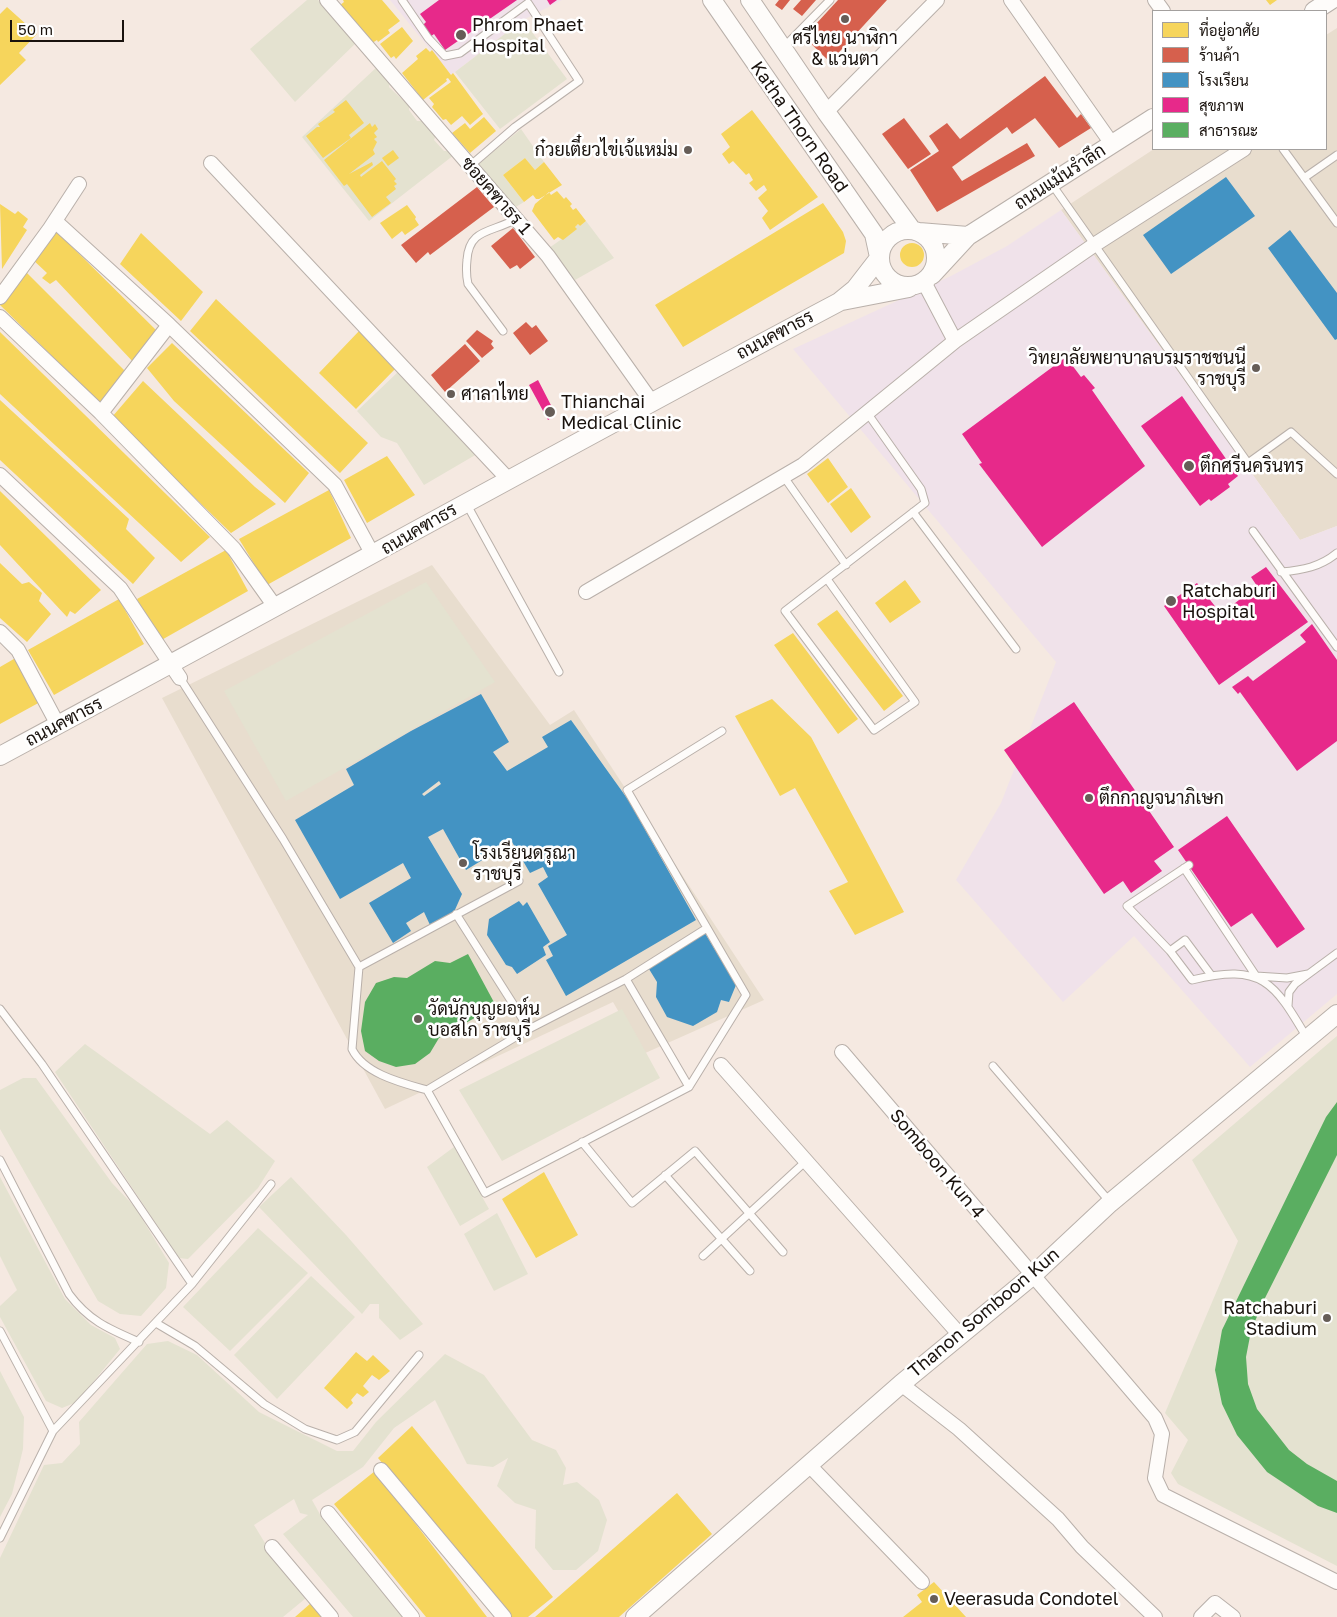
<!DOCTYPE html>
<html>
<head>
<meta charset="utf-8">
<style>
	body { margin:0 }
	#map { position:relative; width:1337px; height:1617px; overflow:hidden; background:#f5e9e1; font-family:"Golos Text",Sarabun,sans-serif }
	canvas { display:block }
	.legend { position:absolute; left:1152px; top:10px; width:175px; height:140px; box-sizing:border-box; background:#fff; border:1px solid #a3a09e; margin:0; padding:6px 9px; list-style:none; font-size:15px; color:#19120d }
	.legend li { display:flex; align-items:center; gap:10px; height:25px }
	.legend b { width:25px; border:1px solid #a3a09e }
	.scale { position:absolute; left:10px; top:20px; width:114px; height:22px; box-sizing:border-box; border:2px solid #19120d; border-top:0; padding-left:6px; font-size:15px; line-height:18px; white-space:nowrap; color:#19120d; -webkit-text-stroke:4px #fff; paint-order:stroke }
</style>
</head>
<body>
<div id="map">
<canvas width="1337" height="1617"></canvas>
<ul class="legend">
<li><b style="height:14px;background:#f6d55c"></b>ที่อยู่อาศัย</li>
<li><b style="height:14px;background:#d6604d"></b>ร้านค้า</li>
<li><b style="height:14px;background:#4393c3"></b>โรงเรียน</li>
<li><b style="height:14px;background:#e7298a"></b>สุขภาพ</li>
<li><b style="height:14px;background:#5aae61"></b>สาธารณะ</li>
</ul>
<div class="scale">50 m</div>
</div>
<script>
const context = document.querySelector('canvas').getContext('2d');
context.lineJoin = 'round';
function fill(path, color) {
  context.fillStyle = color;
  context.fill(path, 'evenodd');
}
function trace(path, color, width, dash) {
  context.strokeStyle = color;
  context.lineWidth = width;
  context.lineCap = dash ? 'butt' : 'round';
  context.setLineDash(dash || []);
  context.stroke(path);
}
function label(font, color, halo, rows, align = 'center') {
  context.font = font + ' "Golos Text",Sarabun,sans-serif';
  context.lineWidth = 5;
  context.setLineDash([]);
  context.textBaseline = 'middle';
  context.strokeStyle = halo;
  context.fillStyle = color;
  for (const [text, x, y, turn = 0] of rows) {
    context.save();
    context.translate(x, y);
    context.rotate((+turn || 0) * Math.PI / 180);
    context.textAlign = isNaN(turn) ? turn : align;
    if (halo) context.strokeText(text, 0, 0);
    context.fillText(text, 0, 0);
    context.restore();
  }
}
const education = new Path2D(`
	M1337 28V526L1300 540 1061 210 1154 149H1326V35Z
	M432 565 550 725 574 710 764 1000 643 1054 613 1002 385 1109 162 698Z`);
const medical = new Path2D(`
	M390 0H562L523 20 451 75Z
	M1061 210 1300 540 1337 526V994L1250 1067 1134 936 1063 1002 956 880 1001 803 1056 662 793 349 951 276 1007 246Z`);
const green = new Path2D(`
	M307 0H318L356 43 295 102 250 49Z
	M523 20 567 79 500 129 455 72Z
	M378 66 390 81 389 87 409 106V110L417 121H422L426 126 428 124 436 135 434 140 444 151H450L454 155 369 221 302 137Z
	M521 129 544 162 535 170 525 158 503 175 524 202 514 208 477 165Z
	M586 221 614 258 575 280 549 248 576 229 575 227 578 224 580 226Z
	M399 371 477 454 424 485 397 443 381 437 357 411Z
	M426 582 495 682 286 801 224 691Z
	M622 1009 660 1078 502 1161 459 1090Z
	M1337 1036V1566L1178 1484 1171 1473 1188 1440 1165 1413 1238 1241 1192 1160Z
	M85 1044 210 1134 227 1120 275 1161 258 1188 188 1259 179 1258 55 1072Z
	M23 1078H36L112 1183 135 1207 169 1263 166 1288 141 1316 120 1314 98 1301 0 1129V1090Z
	M454 1147 489 1209 460 1226 427 1167Z
	M0 1177 65 1299 91 1325 115 1338 120 1349 77 1402 62 1408 46 1401 0 1317V1306L17 1290 0 1256Z
	M291 1177 346 1235 423 1324 400 1340 379 1318V1304H370L362 1314 259 1207Z
	M497 1213 528 1274 494 1291 464 1234Z
	M258 1228 308 1273 230 1351 183 1307Z
	M311 1276 355 1317 277 1399 234 1355Z
	M168 1341 197 1355 259 1412 337 1451H353L376 1422 445 1354 484 1375 532 1440 556 1450 566 1468 563 1485 577 1482 599 1500 607 1520 598 1551 576 1570H553L535 1548 536 1510 515 1503 497 1486 508 1458 493 1467 467 1464 435 1400 394 1428 363 1467 312 1500 322 1518 403 1617H353L283 1534 308 1515 300 1513 294 1499 254 1525 265 1543V1547L306 1598 283 1617H0V1558L44 1465 62 1463 80 1444 79 1422 147 1344Z
	M0 1371 24 1417 23 1449 12 1494 0 1517Z`);
const homes = new Path2D(`
	M343 0H382L400 21 388 30 390 33 378 42 377 40 372 43 339 6 344 2Z
	M1266 0H1277L1270 5Z
	M7 7 37 34 19 53 26 60 0 85V14Z
	M402 27 413 41 396 59 394 56 391 58 380 44Z
	M426 48 430 52 432 50 451 75 453 73 483 114 470 125 462 116 451 125 446 119 443 120 432 107 434 104 429 98 451 82 448 78 446 79 447 81 423 100 402 73 418 59 416 56Z
	M346 100 364 123 349 135 351 138 323 158 306 136 317 127H320L318 124 335 112 333 110Z
	M752 110 818 197 770 230 762 218 768 211 758 198 767 190 764 185 756 191 749 183 753 180 749 173 746 175 733 161 729 164 722 154 730 147 721 134Z
	M484 117 496 131 470 153 452 133 465 123 470 129Z
	M370 123 372 127 375 124 378 129 374 133 377 137 374 139 377 142 373 150 375 154 349 174 372 162 373 165 360 175 361 177 382 161 396 179 394 181 397 184 394 186 396 189 386 197 391 203 372 217 347 184 344 186 324 160Z
	M393 150 399 158 388 166 382 158Z
	M525 158 535 170 544 162 562 185 539 199H536L533 195 524 202 503 175Z
	M557 191 564 199 566 197 572 204 570 206 573 210 576 208 586 221 580 226 578 224 575 227 577 229 563 240 558 237 554 240 532 211 535 204 549 192 551 195Z
	M823 203 843 232 846 241 844 253 683 347 655 305Z
	M0 204 15 214 18 211 28 219 23 227 27 230 2 269Z
	M407 205 416 217 415 219 419 225 405 235 402 231 392 239 380 223Z
	M54 229 160 334 135 364 56 280 50 284 42 278 47 273 31 258Z
	M141 233 203 292 181 321 120 264Z
	M900 255a12 12 0 1 1 24 0a12 12 0 1 1-24 0Z
	M22 268 128 374 103 406 0 305V300Z
	M216 299 368 443 340 473 190 331Z
	M359 331 395 369 356 409 319 373Z
	M0 332 210 537 181 562 0 394Z
	M172 343 309 473 285 503 174 401 147 368Z
	M143 381 255 487 276 504 231 533 112 417Z
	M0 400 129 519 126 529 155 558 133 584 0 460Z
	M387 456 415 495 367 523 344 480Z
	M828 458 848 487 828 503 807 474Z
	M851 488 871 517 851 533 830 504Z
	M329 490 351 538 267 585 239 539Z
	M0 491 101 590 75 614 70 611 67 617 0 545Z
	M226 550 248 591 158 642 137 599Z
	M0 563 22 584 29 582 42 593 39 601 51 614 27 642 0 618Z
	M905 580 921 602 890 623 875 603Z
	M119 599 144 644 54 695 28 650Z
	M837 610 903 696 884 711 817 624Z
	M793 633 858 719 838 734 774 645Z
	M19 656 42 701 0 724V667Z
	M772 699 811 737 904 912 855 935 829 891 848 882 795 788 780 796 735 716Z
	M544 1172 578 1235 536 1258 502 1199Z
	M356 1352 367 1361 373 1355 390 1371 379 1380 372 1375 363 1386 369 1392 363 1397 357 1393 351 1400 353 1403 347 1409 324 1388Z
	M412 1426 553 1597 528 1617H511L378 1458Z
	M375 1471 487 1617H426L334 1504Z
	M677 1493 712 1534 619 1617H535Z
	M934 1582 966 1617H903L922 1602 917 1595Z
	M311 1603 322 1617H295Z`);
const shops = new Path2D(`
	M779 0H790L782 10 775 5Z
	M801 0H816L802 16 793 9Z
	M838 0H887L830 62 804 37Z
	M1045 76 1077 118 1081 114 1091 128 1059 148 1035 118 1012 134 1007 127 952 167 962 181 1027 143 1035 156 937 212 910 170 939 151 929 136 947 123 960 139Z
	M904 118 931 154 908 169 882 134Z
	M477 187 494 207 430 255 428 252 416 263 401 245Z
	M513 228 535 257 520 269 517 265 510 269 491 246Z
	M526 322 532 328 536 325 548 341 530 355 513 333Z
	M477 330 493 341 491 344 494 348 482 358 466 341Z
	M465 344 480 361 445 392 431 375Z`);
const schools = new Path2D(`
	M1226 177 1255 216 1171 274 1143 235Z
	M1290 230 1337 293V339L1335 340 1268 248Z
	M481 694 509 742 493 752 507 771 548 747 542 737 571 720 629 801 696 920 566 996 546 960 553 956 548 946 567 935 538 884 548 877 543 867 530 873 512 842 466 870 443 829 428 837 462 894 454 912 430 925 424 912 406 923 411 931 393 943 369 903 411 878 403 863 340 899 295 820 354 785 346 769 411 731ZM439 781 441 784 424 796 422 794Z
	M519 901 523 906 527 902 550 942 543 947 546 955 517 974 512 967 506 965 487 935 489 919Z
	M705 933 736 985 729 1002 721 1000 717 1012 693 1026 667 1017 656 997 657 982 649 969Z`);
const health = new Path2D(`
	M439 0H517L445 50 434 34 430 37 422 26 426 22 420 14Z
	M547 0H557L550 5Z
	M1066 357 1081 377 1084 375 1095 388 1092 390 1145 466 1042 547 979 464 982 463 962 434Z
	M538 380 556 415 548 420 529 385Z
	M1182 396 1238 476 1228 484 1230 487 1211 501 1209 499 1200 506 1141 426Z
	M1266 567 1308 622 1219 685 1164 606 1197 583 1221 614 1257 586 1251 577Z
	M1312 624 1337 660V741L1297 771 1240 692 1238 694 1232 687 1248 676 1253 681 1306 642 1300 635Z
	M1074 702 1174 847 1154 861 1162 871 1131 893 1123 881 1104 894 1004 750Z
	M1227 816 1305 929 1277 948 1252 913 1231 927 1178 850Z`);
const public = new Path2D(`
	M468 954 496 1006 439 1038 430 1053 415 1064 396 1067 379 1061 365 1051 361 1031 365 1002 376 983 394 977 407 978 435 961 450 963Z
	M1337 1102V1155L1263 1302 1251 1331 1246 1357 1248 1384 1257 1409 1289 1450 1307 1464 1337 1481V1513L1318 1506 1267 1472 1237 1435 1222 1404 1215 1370 1222 1330 1326 1117Z`);
const service = new Path2D(`
	M402 0 428 38 445 56 460 53 528 3 579 81 515 127 470 166
	M783 48 830 0
	M1283 149 1337 223
	M1304 178 1337 155
	M1051 183 1248 463 1291 432 1337 474
	M503 331 468 284C466 275 466 269 467 260 469 228 492 233 516 219
	M784 477 846 565
	M466 503 559 672
	M913 512 1016 649
	M1253 531 1337 647
	M1281 572C1303 570 1320 567 1337 553
	M827 579 915 702 874 730 785 611 925 503 921 489 868 414
	M180 678 283 839 359 967 519 881
	M1189 865 1127 906 1170 951 1192 980C1262 963 1274 982 1307 1038
	M1184 868 1256 976 1287 978 1308 974
	M456 914 529 1029 427 1090 485 1193 689 1087 746 995 627 790 722 731
	M1170 951 1185 940 1211 975
	M359 967 352 1049C364 1074 402 1083 427 1090
	M626 979 707 928
	M1288 1006 1289 992 1295 984 1337 953
	M0 1009 42 1064 192 1284
	M529 1029 626 979 689 1087
	M993 1066 1110 1202
	M582 1142 632 1203 695 1151 783 1252
	M0 1160 69 1294C89 1321 109 1329 139 1342
	M665 1175 750 1271
	M703 1256 806 1161
	M156 1323 195 1346 264 1404 305 1429 337 1440 355 1432 419 1355
	M0 1331 53 1431
	M0 1538 53 1431 192 1284 271 1184`);
const minor = new Path2D(`
	M327 0 548 256 651 401
	M1011 0 1112 144
	M1155 0 1163 11
	M826 112 937 0
	M211 163 508 479
	M55 221 169 325 335 485 373 555
	M924 282 955 341
	M0 297 49 230 79 184
	M0 317 101 413 234 549 276 608
	M101 413 169 325
	M0 475 120 588 180 678
	M586 592 803 465 955 341 1094 245 1244 149
	M0 632 18 650 58 725
	M842 1052 1155 1418 1162 1434 1155 1478 1163 1495 1337 1582
	M721 1065 960 1335
	M901 1384 959 1429 1058 1519 1082 1547 1155 1617
	M809 1465 922 1582
	M381 1470 504 1617
	M328 1513 412 1617
	M272 1547 331 1617
	M1201 1617 1215 1603 1233 1617`);
const tertiary = new Path2D(`
	M712 0 874 234 879 257
	M750 0 826 112 912 230
	M1314 11 1331 0
	M880 258a28 28 0 1 1 56 0a28 28 0 1 1-56 0Z
	M919 232 968 236
	M932 275 968 236 1153 118
	M842 301 909 288
	M0 756C280 606 558 451 839 302L855 289 879 258
	M635 1617 901 1384 1032 1276 1110 1203 1337 1014`);
const markers = [
	[845,19,5,"#665d57"],
	[461,35,6,"#665d57"],
	[688,150,5,"#665d57"],
	[1256,368,5,"#665d57"],
	[451,394,5,"#665d57"],
	[550,412,6,"#665d57"],
	[1189,466,6,"#665d57"],
	[1171,601,6,"#665d57"],
	[1089,798,5,"#665d57"],
	[463,863,5,"#665d57"],
	[418,1019,5,"#665d57"],
	[1327,1318,5,"#665d57"],
	[934,1599,5,"#665d57"]
];
const poiNames = [
	["Phrom Phaet",472,25],
	["Hospital",472,46],
	["ศรีไทย นาฬิกา",845,38,"center"],
	["& แว่นตา",845,59,"center"],
	["ก๋วยเตี๋ยวไข่เจ้แหม่ม",678,150,"right"],
	["วิทยาลัยพยาบาลบรมราชชนนี",1246,358,"right"],
	["ราชบุรี",1246,379,"right"],
	["ศาลาไทย",461,394],
	["Thianchai",561,402],
	["Medical Clinic",561,423],
	["ตึกศรีนครินทร",1200,466],
	["Ratchaburi",1182,591],
	["Hospital",1182,612],
	["ตึกกาญจนาภิเษก",1099,798],
	["โรงเรียนดรุณา",473,853],
	["ราชบุรี",473,874],
	["วัดนักบุญยอห์น",428,1009],
	["บอสโก ราชบุรี",428,1030],
	["Ratchaburi",1317,1308,"right"],
	["Stadium",1317,1329,"right"],
	["Veerasuda Condotel",944,1599]
];
const streetNames = [
	["Katha Thorn Road",799,127,55],
	["ถนนแม้นรำลึก",1060,177,-33],
	["ซอยคฑาธร 1",496,196,49],
	["ถนนคฑาธร",775,335,-28],
	["ถนนคฑาธร",419,529,-30],
	["ถนนคฑาธร",64,722,-28],
	["Somboon Kun 4",937,1164,50],
	["Thanon Somboon Kun",984,1313,-40]
];
fill(education, '#e8ddce');
fill(medical, '#f0e2ea');
fill(green, '#e4e2d0');
fill(homes, '#f6d55c');
fill(shops, '#d6604d');
fill(schools, '#4393c3');
fill(health, '#e7298a');
fill(public, '#5aae61');
trace(service, '#b9b0aa', 9);
trace(minor, '#b9b0aa', 16);
trace(tertiary, '#b9b0aa', 20);
trace(service, '#fefcfa', 7);
trace(minor, '#fefcfa', 14);
trace(tertiary, '#fefcfa', 18);
for (const [x, y, r, color] of markers) {
  const dot = new Path2D();
  dot.arc(x, y, r, 0, 2 * Math.PI);
  context.fillStyle = color;
  context.fill(dot);
  trace(dot, '#fff', 2);
}
label('18px', '#19120d', '#fff', poiNames, 'left');
label('18px', '#19120d', '#fff', streetNames);
</script>
</body>
</html>
